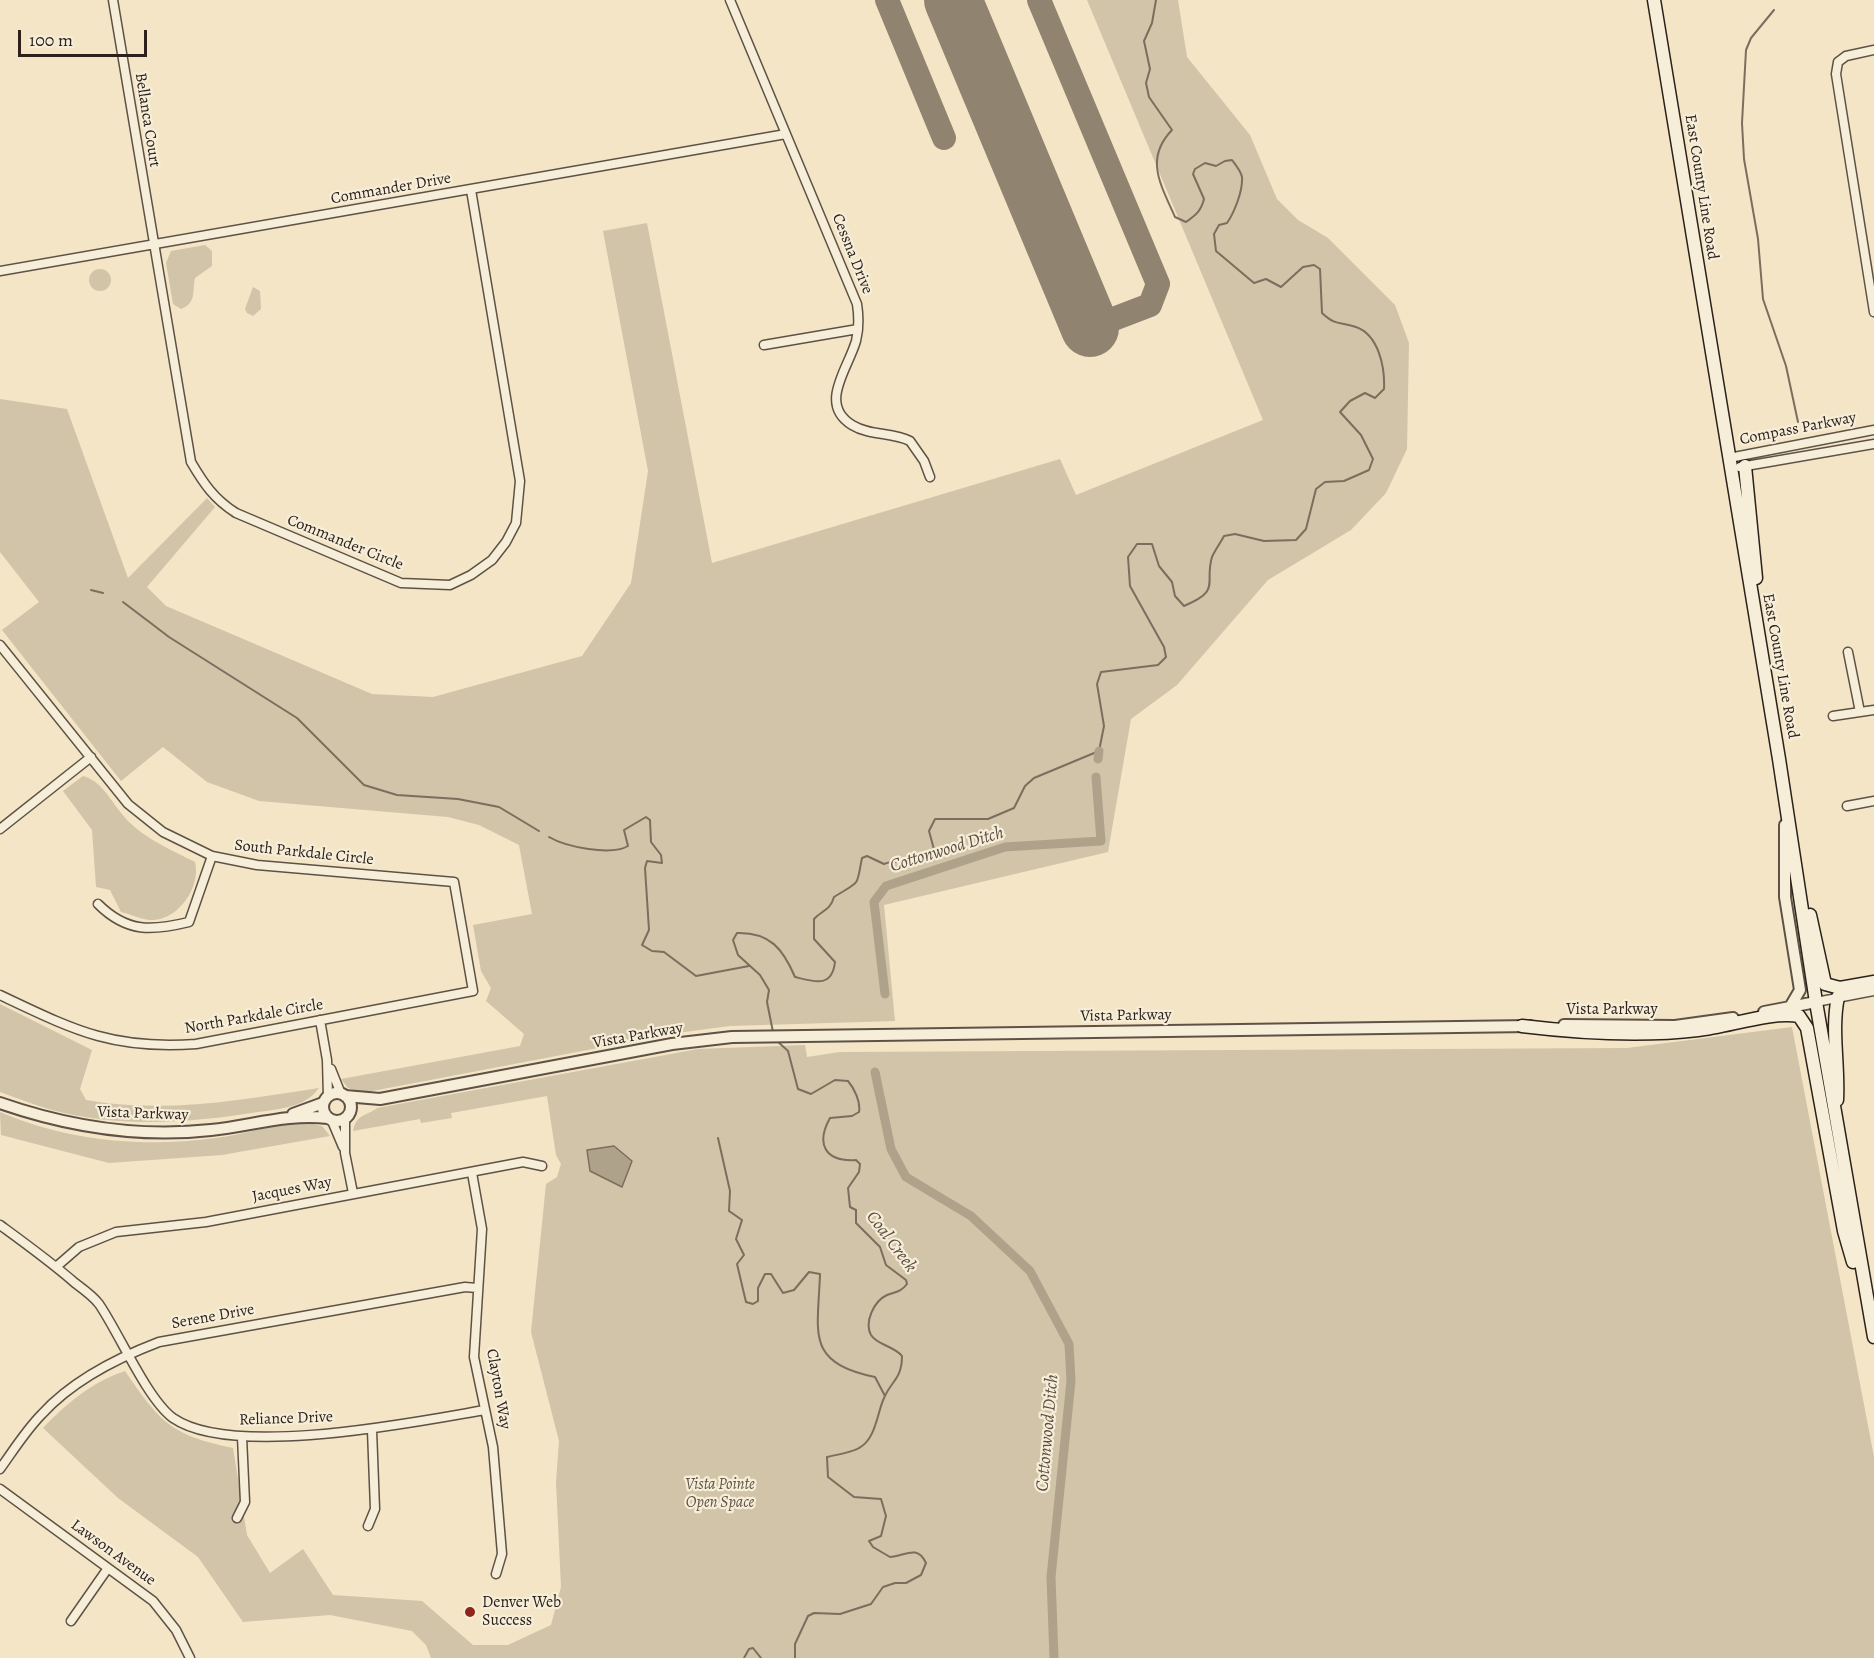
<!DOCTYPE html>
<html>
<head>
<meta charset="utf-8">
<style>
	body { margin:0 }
	#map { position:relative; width:1874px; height:1658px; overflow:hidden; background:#f3e5c5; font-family:Alegreya,serif }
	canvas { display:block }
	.scale { position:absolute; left:18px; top:30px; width:129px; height:27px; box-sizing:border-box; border:3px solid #2c211b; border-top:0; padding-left:8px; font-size:18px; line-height:21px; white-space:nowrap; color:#2c211b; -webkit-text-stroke:4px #f7eed9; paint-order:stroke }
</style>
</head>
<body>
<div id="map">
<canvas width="1874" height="1658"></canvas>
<div class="scale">100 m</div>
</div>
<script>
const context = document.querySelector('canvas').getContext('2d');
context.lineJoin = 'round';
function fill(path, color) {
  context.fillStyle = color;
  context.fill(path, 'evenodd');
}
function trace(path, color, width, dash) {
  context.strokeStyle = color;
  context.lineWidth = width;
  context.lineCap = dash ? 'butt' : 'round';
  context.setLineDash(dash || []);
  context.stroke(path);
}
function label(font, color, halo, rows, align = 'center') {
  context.font = font + ' Alegreya,serif';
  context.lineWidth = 4.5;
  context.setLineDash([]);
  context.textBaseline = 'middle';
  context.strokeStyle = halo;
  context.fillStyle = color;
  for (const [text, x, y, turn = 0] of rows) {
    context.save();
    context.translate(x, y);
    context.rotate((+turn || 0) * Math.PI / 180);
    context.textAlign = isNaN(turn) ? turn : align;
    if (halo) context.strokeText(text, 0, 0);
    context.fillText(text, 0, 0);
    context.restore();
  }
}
const green = new Path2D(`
	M1087 0H1178L1187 57 1250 135 1277 199 1298 220 1328 238 1395 305 1409 343 1407 449 1386 493 1351 530 1268 580 1177 685 1131 719 1108 852 884 905 895 1021 730 1026 677 1033 362 1093 348 1088 341 1079 520 1046 524 1034 486 1001 491 988 481 971 473 925 532 914 519 845 479 825 448 817 259 801 207 782 163 747 121 781 2 630 39 602 0 552V399L67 409 128 578 207 498 215 507 147 587 166 606 372 694 433 697 582 656 631 583 648 471 603 231 647 223 712 563 1060 459 1076 495 1263 420Z
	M205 245 212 251V266L195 278C192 291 197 303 181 309L173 304 166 263 171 251Z
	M89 280a11 11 0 1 1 22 0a11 11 0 1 1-22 0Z
	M253 287 260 291 261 309 253 316 247 313 245 309Z
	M83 776C102 781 110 800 122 814 140 837 170 849 195 862 201 887 179 919 153 920 144 921 131 914 121 912L110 890 96 887 92 830 63 791Z
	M0 1004 92 1050 80 1089 86 1100C165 1114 241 1100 319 1088 306 1107 280 1109 258 1112 190 1123 119 1128 52 1110 35 1105 17 1098 0 1092Z
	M1792 1027 1874 1457V1658H431L426 1645 412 1631 330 1615 243 1622 198 1557 118 1498 43 1428C67 1403 92 1382 125 1371 160 1422 170 1435 233 1448L247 1535 270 1573 303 1549 333 1595 422 1601 473 1645H508L551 1625 561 1587 556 1482 559 1441 531 1332 546 1184 557 1177 561 1164 556 1155 547 1096 451 1113 452 1118 421 1123 420 1119 353 1131C356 1114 367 1116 377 1108L698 1049 805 1045 807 1057 840 1052 1627 1048Z
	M0 1112C67 1141 144 1148 216 1138 250 1134 291 1117 322 1126L330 1136 222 1155 109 1163 1 1135Z`);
const water = new Path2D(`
	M614 1146 632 1161 622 1187 590 1171 587 1150Z`);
const stream = new Path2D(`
	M1774 10 1751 38 1746 50 1742 123 1744 159 1758 239 1763 299 1786 366 1798 422
	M91 590 103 593
	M123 602 169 637 297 718 364 785 397 795 458 799 499 807 539 831
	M549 837C566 847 611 856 628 846L624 830 646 817 650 820 651 842 661 855 662 863 647 861 645 868 649 930 642 945 652 951 664 952 696 976 749 966
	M773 1032 767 1002 769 990 760 975 738 955 733 940 737 933C770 932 783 949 795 977 815 982 832 988 835 962L814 939V919C822 910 830 911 834 897 861 880 856 888 862 858L867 856 884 864C902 857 919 868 936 857L929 831 935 819H988L1014 808 1025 786 1034 778 1099 751 1104 726 1097 684 1101 672 1158 665 1166 657 1164 647 1130 586 1128 557 1137 544H1152L1159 566 1172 582 1175 596 1184 606C1222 590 1204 584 1212 557 1215 550 1221 542 1224 536L1235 534 1264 541 1296 540 1306 529 1316 489 1325 482 1344 481 1369 470 1373 459 1361 435 1340 412 1350 401 1365 393 1375 398 1384 389C1385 368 1379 335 1356 327 1340 321 1337 327 1322 313L1320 269 1314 265 1303 267 1281 287 1266 279 1254 283 1216 251 1214 234 1219 225 1227 223C1234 213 1243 191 1242 177 1241 171 1235 164 1232 160L1225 161 1216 166 1205 163 1195 169 1193 174 1204 199C1201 211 1196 215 1186 222L1175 217C1161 185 1144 159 1172 130L1149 97 1146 83 1150 69 1144 41 1152 23 1156 0
	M776 1040 788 1051 798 1089 811 1094 835 1080 848 1081C854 1088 861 1102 859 1112L852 1116 830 1118C815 1145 826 1162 856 1160L860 1164 859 1172 848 1188 850 1207 856 1210V1223L880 1247 886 1265 906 1280 907 1284C901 1292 895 1292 887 1295 874 1301 864 1322 871 1335 877 1345 894 1346 902 1356 902 1379 891 1381 884 1398 877 1413 876 1439 859 1448 853 1452 835 1455 827 1457L828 1477 854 1497 881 1499 886 1516 881 1536 869 1541 873 1547 890 1557C905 1556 917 1544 926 1563L921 1575 906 1583H895L883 1587 871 1604 840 1614 814 1613 808 1616 795 1644V1658
	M718 1138 730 1191 729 1211 742 1220 736 1239 744 1255 737 1264 746 1302 753 1304 758 1301V1288L765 1274H771L783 1293 794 1290 809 1272 820 1274C818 1334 805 1362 875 1377L885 1396
	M744 1658 749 1649 753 1648 761 1658`);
const canal = new Path2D(`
	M1098 759 1099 751
	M885 994 874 902 886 886 1005 847 1101 841 1096 777
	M875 1072 891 1149 906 1177 971 1216 1030 1271 1069 1344 1071 1381 1051 1577 1054 1658`);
const taxiway = new Path2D(`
	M887 0 944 138
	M1039 0 1158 284 1150 305 1090 328`);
const runway = new Path2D(`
	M953 0 1090 328`);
const minor = new Path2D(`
	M113 0 191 462C204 484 214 499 236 513L401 583 450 585 471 575 492 560 506 542 516 523 520 481 471 190
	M730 0 857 304C859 317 859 329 856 341 848 369 818 404 852 425 870 436 892 432 910 441L924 461 930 477
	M1874 50 1846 56 1838 62 1836 74 1874 312
	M0 271 786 134
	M764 345 858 329
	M1729 458 1874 430
	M1740 467 1874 444
	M0 645 128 804 163 832 212 856 257 865 454 882 473 991 196 1044C112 1050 74 1030 0 995
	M1848 652 1860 712
	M1833 716 1874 710
	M1847 806 1874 801
	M0 829 91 757
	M98 904C127 933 152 931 189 922L212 856
	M1816 1002 1874 991
	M320 1020 327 1060 328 1097
	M331 1069 341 1094
	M345 1119V1153L353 1193
	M332 1121 343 1147
	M472 1173 482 1229 474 1357 493 1447 502 1554 496 1574
	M0 1225C26 1244 51 1262 75 1283 83 1289 93 1296 99 1304 119 1333 147 1399 173 1418 232 1459 415 1422 485 1410
	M56 1267 79 1247 116 1232 206 1222 523 1162 542 1166
	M0 1469C13 1451 26 1430 42 1414 73 1380 117 1358 159 1342L465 1287 477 1288
	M0 1489 153 1601 176 1630 190 1658
	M237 1518 245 1502 242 1437
	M368 1526 375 1509 372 1430
	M71 1621 108 1568`);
const tertiary = new Path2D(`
	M1785 825V897L1800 990 1790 1007
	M1764 1012 1816 1002
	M1564 1025 1675 1026 1733 1018
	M323 1107a14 14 0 1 1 28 0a14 14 0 1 1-28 0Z
	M345 1096 380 1099 672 1044 732 1037 1530 1026
	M0 1103C69 1127 138 1138 211 1130 251 1126 288 1113 328 1118
	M293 1114 323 1103`);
const secondary = new Path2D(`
	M1654 0 1779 759 1816 1002 1874 1337
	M1745 466 1756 578
	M1810 915 1825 984 1840 988 1874 982
	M1522 1026C1580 1033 1640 1037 1698 1030 1728 1027 1770 1011 1799 1016L1807 1028 1844 1231 1853 1262
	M1837 1100C1839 1065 1831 1030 1838 997`);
const markers = [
	[470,1612,6,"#8f2418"]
];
const streetNames = [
	["Bellanca Court",147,120,81],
	["East County Line Road",1701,187,81],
	["Commander Drive",391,189,-10],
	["Cessna Drive",852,254,68],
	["Compass Parkway",1798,429,-11],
	["Commander Circle",345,543,22],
	["East County Line Road",1780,666,80],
	["South Parkdale Circle",304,853,6],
	["Vista Parkway",1612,1010],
	["Vista Parkway",1126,1016,-1],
	["North Parkdale Circle",254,1017,-10],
	["Vista Parkway",638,1036,-10],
	["Vista Parkway",143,1114,2],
	["Jacques Way",292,1190,-11],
	["Serene Drive",213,1317,-10],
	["Clayton Way",498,1389,80],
	["Reliance Drive",286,1419,-2],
	["Lawson Avenue",113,1553,36]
];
const parkNames = [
	["Vista Pointe",720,1485],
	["Open Space",720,1503]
];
const poiNames = [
	["Denver Web",482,1603],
	["Success",482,1621]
];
const waterNames = [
	["Cottonwood Ditch",947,850,-17],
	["Coal Creek",891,1242,53],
	["Cottonwood Ditch",1048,1433,-85]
];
fill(green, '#d1c4a8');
fill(water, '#afa28b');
trace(water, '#7b6e5e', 1.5);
trace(stream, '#7b6e5e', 2);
trace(canal, '#afa28b', 9);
trace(taxiway, '#908370', 24);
trace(runway, '#908370', 58);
trace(minor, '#5e5246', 11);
trace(tertiary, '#5e5246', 14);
trace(secondary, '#2c211b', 15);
trace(minor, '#f7eed9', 8);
trace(tertiary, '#f7eed9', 10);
trace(secondary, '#f7eed9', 12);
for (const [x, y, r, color] of markers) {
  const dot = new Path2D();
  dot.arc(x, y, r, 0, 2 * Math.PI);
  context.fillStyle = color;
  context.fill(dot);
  trace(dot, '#f7eed9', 2);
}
label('16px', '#2c211b', '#f7eed9', streetNames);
label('italic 16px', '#5e5245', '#f7eed9', parkNames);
label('16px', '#2c211b', '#f7eed9', poiNames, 'left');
label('italic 18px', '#5a4e42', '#f7eed9', waterNames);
</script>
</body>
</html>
